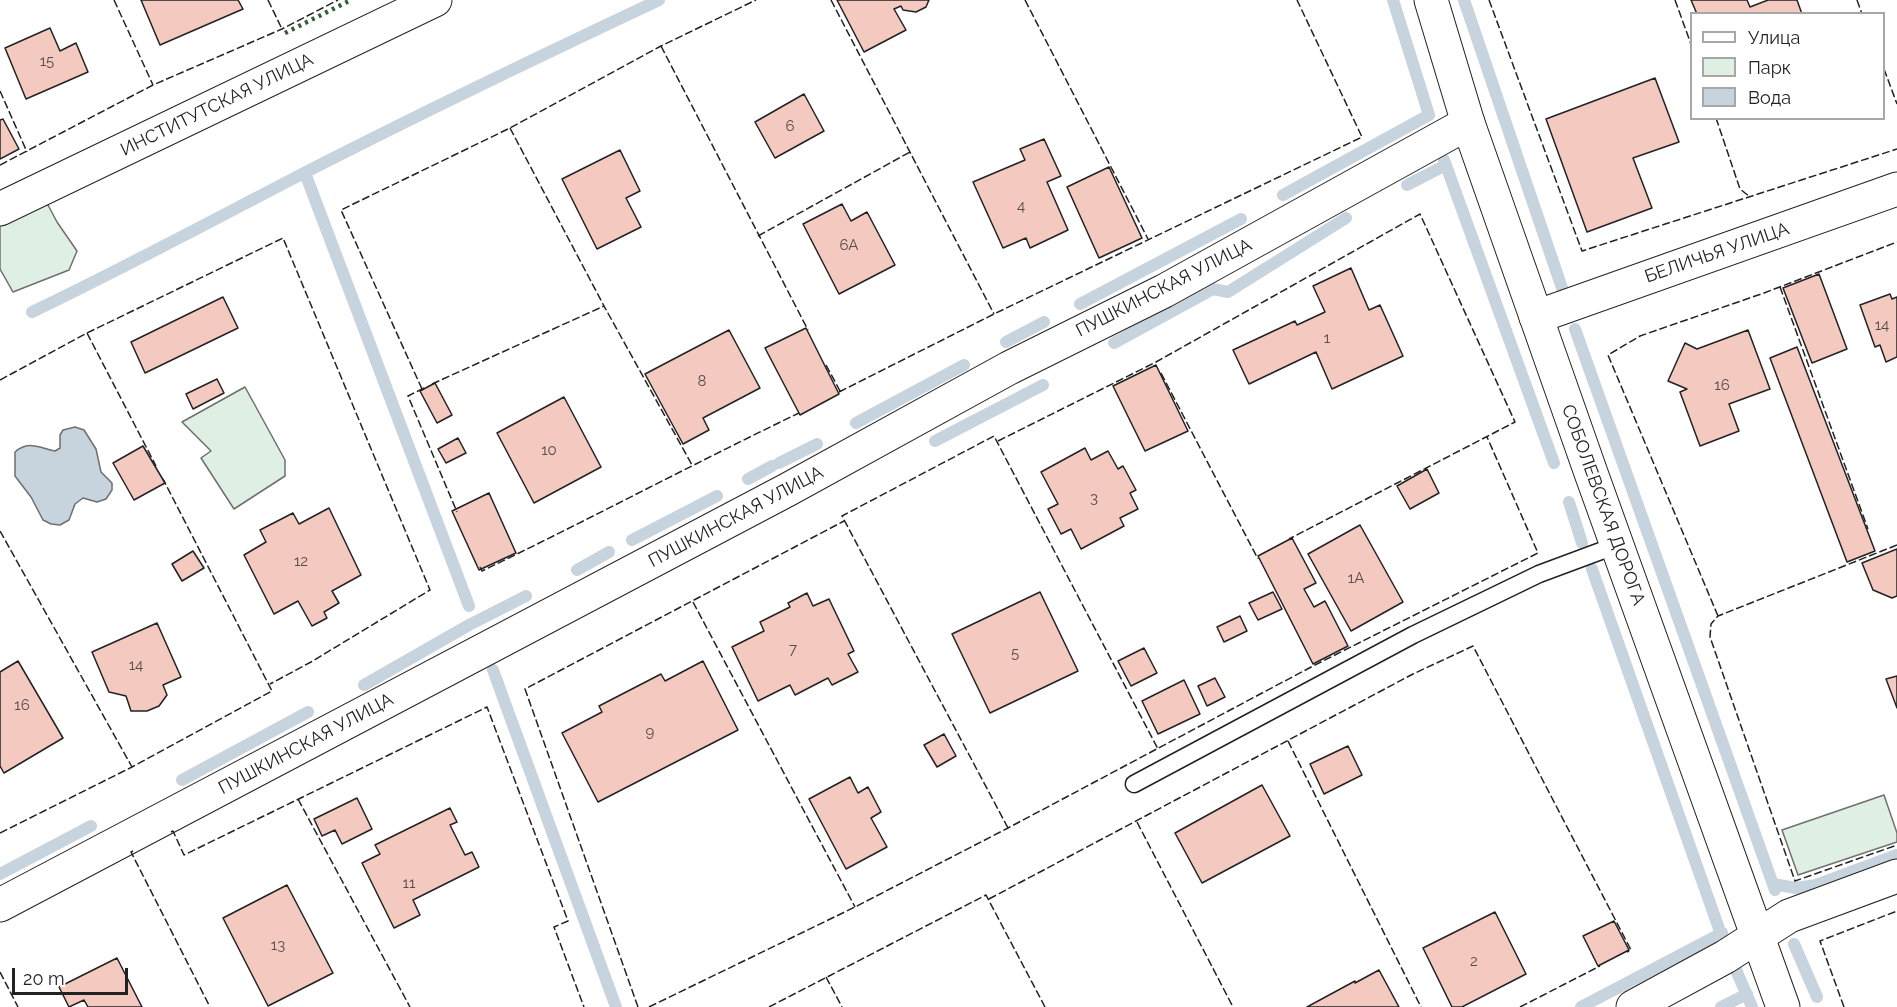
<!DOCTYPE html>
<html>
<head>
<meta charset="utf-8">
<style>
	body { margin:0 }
	#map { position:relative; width:1897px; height:1007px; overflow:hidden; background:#fff; font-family:Raleway,sans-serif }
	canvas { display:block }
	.legend { position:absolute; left:1690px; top:12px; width:195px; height:108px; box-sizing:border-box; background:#fff; border:2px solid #a7a7a7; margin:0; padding:8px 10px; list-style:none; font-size:18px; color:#222 }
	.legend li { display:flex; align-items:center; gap:12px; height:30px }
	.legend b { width:30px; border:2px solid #a7a7a7 }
	.scale { position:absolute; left:12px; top:968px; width:116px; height:27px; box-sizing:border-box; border:3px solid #222; border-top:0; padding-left:8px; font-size:18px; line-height:21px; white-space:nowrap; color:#222; -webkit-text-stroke:4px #fff; paint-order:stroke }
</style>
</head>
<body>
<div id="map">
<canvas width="1897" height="1007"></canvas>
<ul class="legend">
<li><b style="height:8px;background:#fff"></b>Улица</li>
<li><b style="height:16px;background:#e0efe3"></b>Парк</li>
<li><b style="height:16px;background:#c7d3dd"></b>Вода</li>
</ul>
<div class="scale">20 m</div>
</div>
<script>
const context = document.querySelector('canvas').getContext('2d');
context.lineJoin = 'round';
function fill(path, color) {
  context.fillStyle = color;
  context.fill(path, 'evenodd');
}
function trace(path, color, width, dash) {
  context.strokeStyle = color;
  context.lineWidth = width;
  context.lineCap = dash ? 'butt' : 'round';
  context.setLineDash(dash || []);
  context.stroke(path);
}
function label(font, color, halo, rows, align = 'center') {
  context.font = font + ' Raleway,sans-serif';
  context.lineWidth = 4.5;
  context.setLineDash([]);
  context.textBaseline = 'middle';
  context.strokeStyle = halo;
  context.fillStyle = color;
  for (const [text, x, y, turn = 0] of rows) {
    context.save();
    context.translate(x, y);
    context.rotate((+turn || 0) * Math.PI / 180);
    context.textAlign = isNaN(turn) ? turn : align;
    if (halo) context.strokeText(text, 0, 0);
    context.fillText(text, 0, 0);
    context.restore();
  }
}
const green = new Path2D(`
	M37 202 48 205 57 222 77 251 69 270 13 292 0 269V223Z
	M245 387 285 460V476L234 509 201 458 211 451 182 422Z
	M1884 795 1897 833V842L1798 875 1782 830Z`);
const water = new Path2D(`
	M75 427 84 430 96 449 101 472 112 483V490L106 499 97 502 83 498 75 504 69 520 60 525 51 524 43 520 31 497 15 476V452C29 440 39 448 55 451L60 448V435L63 430Z`);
const stream = new Path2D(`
	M1464 0 1562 288
	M1444 160 1554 463
	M305 173 469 606
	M1407 185 1446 165
	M1283 195 1429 115 1393 0
	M1080 304 1241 219
	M32 312C124 268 213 220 304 173 421 113 540 56 659 0
	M1575 329 1775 890
	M1006 342 1044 322
	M1114 343 1213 289 1228 292 1346 218
	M856 423 964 365
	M935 441 1043 385
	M779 463 817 444
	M748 479 772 466
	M1569 502 1582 543
	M632 540 717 496
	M1592 569 1723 940
	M577 570 609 552
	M493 670 616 1007
	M364 685 469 625 526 596
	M182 780 308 712
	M0 874 91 826
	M1773 884 1796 888 1816 885 1897 855
	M1794 944 1817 997
	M1736 970 1752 1007
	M1581 1007 1722 933
	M1721 1007 1747 994`);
const building = new Path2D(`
	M141 0H238L243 9 160 45Z
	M837 0H929L926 7 916 12 903 10 901 6 894 9 906 30 864 52Z
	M1691 0H1747L1750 7 1768 0H1797L1802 14H1697Z
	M50 28 60 51 76 43 88 72 26 99 5 48Z
	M1655 78 1679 142 1633 158 1652 208 1587 232 1546 119Z
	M804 94 824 131 775 158 755 122Z
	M3 119 19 149 0 159V120Z
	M1044 139 1061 176 1047 182 1068 230 1030 248 1026 238 1003 248 973 182 1025 160 1020 149Z
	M620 150 640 191 626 198 641 227 597 249 562 179Z
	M1109 167 1142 238 1099 258 1067 187Z
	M842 204 851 221 867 212 895 265 839 294 803 224Z
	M1351 268 1369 310 1380 305 1403 356 1332 389 1316 352 1249 384 1233 350 1295 321 1297 325 1325 312 1313 286Z
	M1819 274 1847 349 1812 363 1783 288Z
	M1890 294 1892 299 1897 297V357L1886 362 1880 345 1875 347 1860 305Z
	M223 297 238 328 145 373 131 342Z
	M806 328 839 394 800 415 765 348Z
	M729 330 760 388 703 418 709 430 683 444 645 374Z
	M1748 330 1770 389 1729 404 1739 431 1700 446 1680 392 1687 389 1668 381 1685 343 1697 349Z
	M1797 347 1875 551 1847 562 1770 358Z
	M1156 365 1188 431 1145 451 1113 386Z
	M217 379 224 393 193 409 186 394Z
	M435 383 452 415 437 423 420 391Z
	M564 397 601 467 534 503 497 433Z
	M458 438 466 453 446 463 438 449Z
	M143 446 165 483 134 500 113 463Z
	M1085 448 1091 460 1108 451 1118 469 1123 466 1136 490 1130 493 1138 509 1120 518 1124 526 1081 549 1071 529 1061 534 1048 509 1058 504 1041 472Z
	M1427 469 1439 493 1410 509 1397 486Z
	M489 493 516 553 479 570 452 511Z
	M329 508 361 575 332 591 339 603 324 612 327 618 312 626 298 601 274 614 244 555 266 542 260 530 293 513 299 524Z
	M1360 525 1403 602 1351 631 1308 554Z
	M1292 538 1316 583 1304 589 1314 607 1325 601 1348 646 1313 664 1258 556Z
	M1897 549V596L1892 598 1873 590 1862 563Z
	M193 551 204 568 182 581 172 564Z
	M1040 592 1078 671 990 713 952 634Z
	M1273 592 1282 609 1258 620 1249 603Z
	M807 593 813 606 829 599 854 651 848 654 858 672 832 685 828 678 795 695 790 685 758 701 732 647 764 631 760 622 790 607 788 603Z
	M1240 616 1247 631 1224 642 1217 627Z
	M157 623 181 677 163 685 167 695 159 706 147 711H131L126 696 109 692 92 652Z
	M1144 648 1157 673 1131 686 1118 661Z
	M18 661 63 738 4 773 0 766V672Z
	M703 661 738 730 598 802 562 733 602 712 599 706 661 674 665 681Z
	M1897 676V708L1886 679Z
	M1215 678 1225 697 1207 706 1198 686Z
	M1184 680 1200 714 1158 734 1142 701Z
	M944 734 956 756 937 767 924 745Z
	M1348 746 1362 775 1324 794 1310 764Z
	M850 777 858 793 868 787 881 812 871 818 887 847 846 869 809 799Z
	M1262 785 1290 836 1202 883 1175 833Z
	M357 798 372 829 342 844 335 830 322 836 314 819Z
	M450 808 457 822 450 825 465 855 472 852 479 867 413 900 420 915 394 928 362 863 380 854 375 845Z
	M287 885 333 973 268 1006 223 918Z
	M1495 912 1526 974 1462 1007H1452L1423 948Z
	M1614 921 1629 950 1598 966 1583 936Z
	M117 958 142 1007H88L84 1000 69 1007 59 987Z
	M1379 970 1399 1007H1307L1355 981V983Z`);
const lane = new Path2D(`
	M1134 784 1413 635 1539 574 1617 545`);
const street = new Path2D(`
	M0 209 435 0
	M1536 317 1897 189
	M0 905 787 490 1009 368 1164 291 1468 123
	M1633 1007 1725 957 1789 916 1897 876`);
const secondary = new Path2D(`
	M1431 0 1468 123 1591 473 1783 1007`);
const hedge = new Path2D(`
	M285 33 351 0`);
const fence = new Path2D(`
	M114 0 153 85
	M268 0 282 29
	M831 0 994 314
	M1025 0 1148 239
	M1489 0 1582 251 1897 149
	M1675 0 1692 47
	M1857 0 1862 14
	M661 46 808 330
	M1884 69 1897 104
	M0 91 27 152
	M1716 118 1740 189 1750 197
	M510 128 604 306 692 465
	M0 165 153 85 282 29 338 0
	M758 236 910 152
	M1780 287 1868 529
	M87 333 156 466
	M826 365 840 391
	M1161 373 1258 559
	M0 380 87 333 283 238 430 590 311 662 270 684
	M432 384 604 306
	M424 388 408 396 457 512
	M422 389 341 210 510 128 661 46 756 0
	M839 392 994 314 1362 137 1297 0
	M998 441 1156 362 1420 214 1515 422 1289 539
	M0 531 132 767
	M1897 545 1718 616 1711 624 1710 637 1795 881 1897 845
	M480 567 482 571C588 520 693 464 799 413
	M693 602 855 907
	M1718 616 1608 355 1640 336 1764 293 1897 242
	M1288 741 1421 1007
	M298 799 410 1007
	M1137 822 1233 1007
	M1008 828 842 516 994 436 1158 749
	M171 832 173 831 184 855 487 707 568 921 554 927 584 1007
	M0 833 132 767 272 691 163 479
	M133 851 131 852 210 1007
	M989 899 1413 674 1473 646 1631 950 1627 952
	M0 972 18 1007
	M826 977 842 1007
	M638 1007 525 689 844 521
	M649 1007 855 907 1008 828 1313 666 1538 553 1487 437
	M769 1007 986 895 1045 1007
	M1520 1007 1600 966
	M1844 1007 1820 941 1897 911`);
const numberNames = [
	["15",47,61],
	["6",790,126],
	["4",1021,206],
	["6А",849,245],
	["14",1882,325],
	["1",1327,338],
	["8",702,381],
	["16",1722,385],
	["10",549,450],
	["3",1094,498],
	["12",301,561],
	["1А",1356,578],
	["7",793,649],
	["5",1015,653],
	["14",136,665],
	["16",22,705],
	["9",650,732],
	["11",409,883],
	["13",278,945],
	["2",1474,961]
];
const streetNames = [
	["ИНСТИТУТСКАЯ УЛИЦА",217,105,-26],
	["БЕЛИЧЬЯ УЛИЦА",1717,253,-19],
	["ПУШКИНСКАЯ УЛИЦА",1164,288,-27],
	["СОБОЛЕВСКАЯ ДОРОГА",1603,505,70],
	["ПУШКИНСКАЯ УЛИЦА",736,517,-28],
	["ПУШКИНСКАЯ УЛИЦА",306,744,-28]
];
fill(green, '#e0efe3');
trace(green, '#6f6f6f', 1.5);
fill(water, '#c7d3dd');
trace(water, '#6f6f6f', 1.5);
trace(stream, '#c7d3dd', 12);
fill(building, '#f3c9c0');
trace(building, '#222', 1.5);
trace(lane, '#222', 19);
trace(street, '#222', 35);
trace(secondary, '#222', 35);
trace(lane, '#fff', 16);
trace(street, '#fff', 33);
trace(secondary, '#fff', 33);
trace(hedge, '#2f5e38', 4.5, [3, 4.5]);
trace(fence, '#222', 1.5, [8, 3]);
label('15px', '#564c4a', null, numberNames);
label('18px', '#222', '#fff', streetNames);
</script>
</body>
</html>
